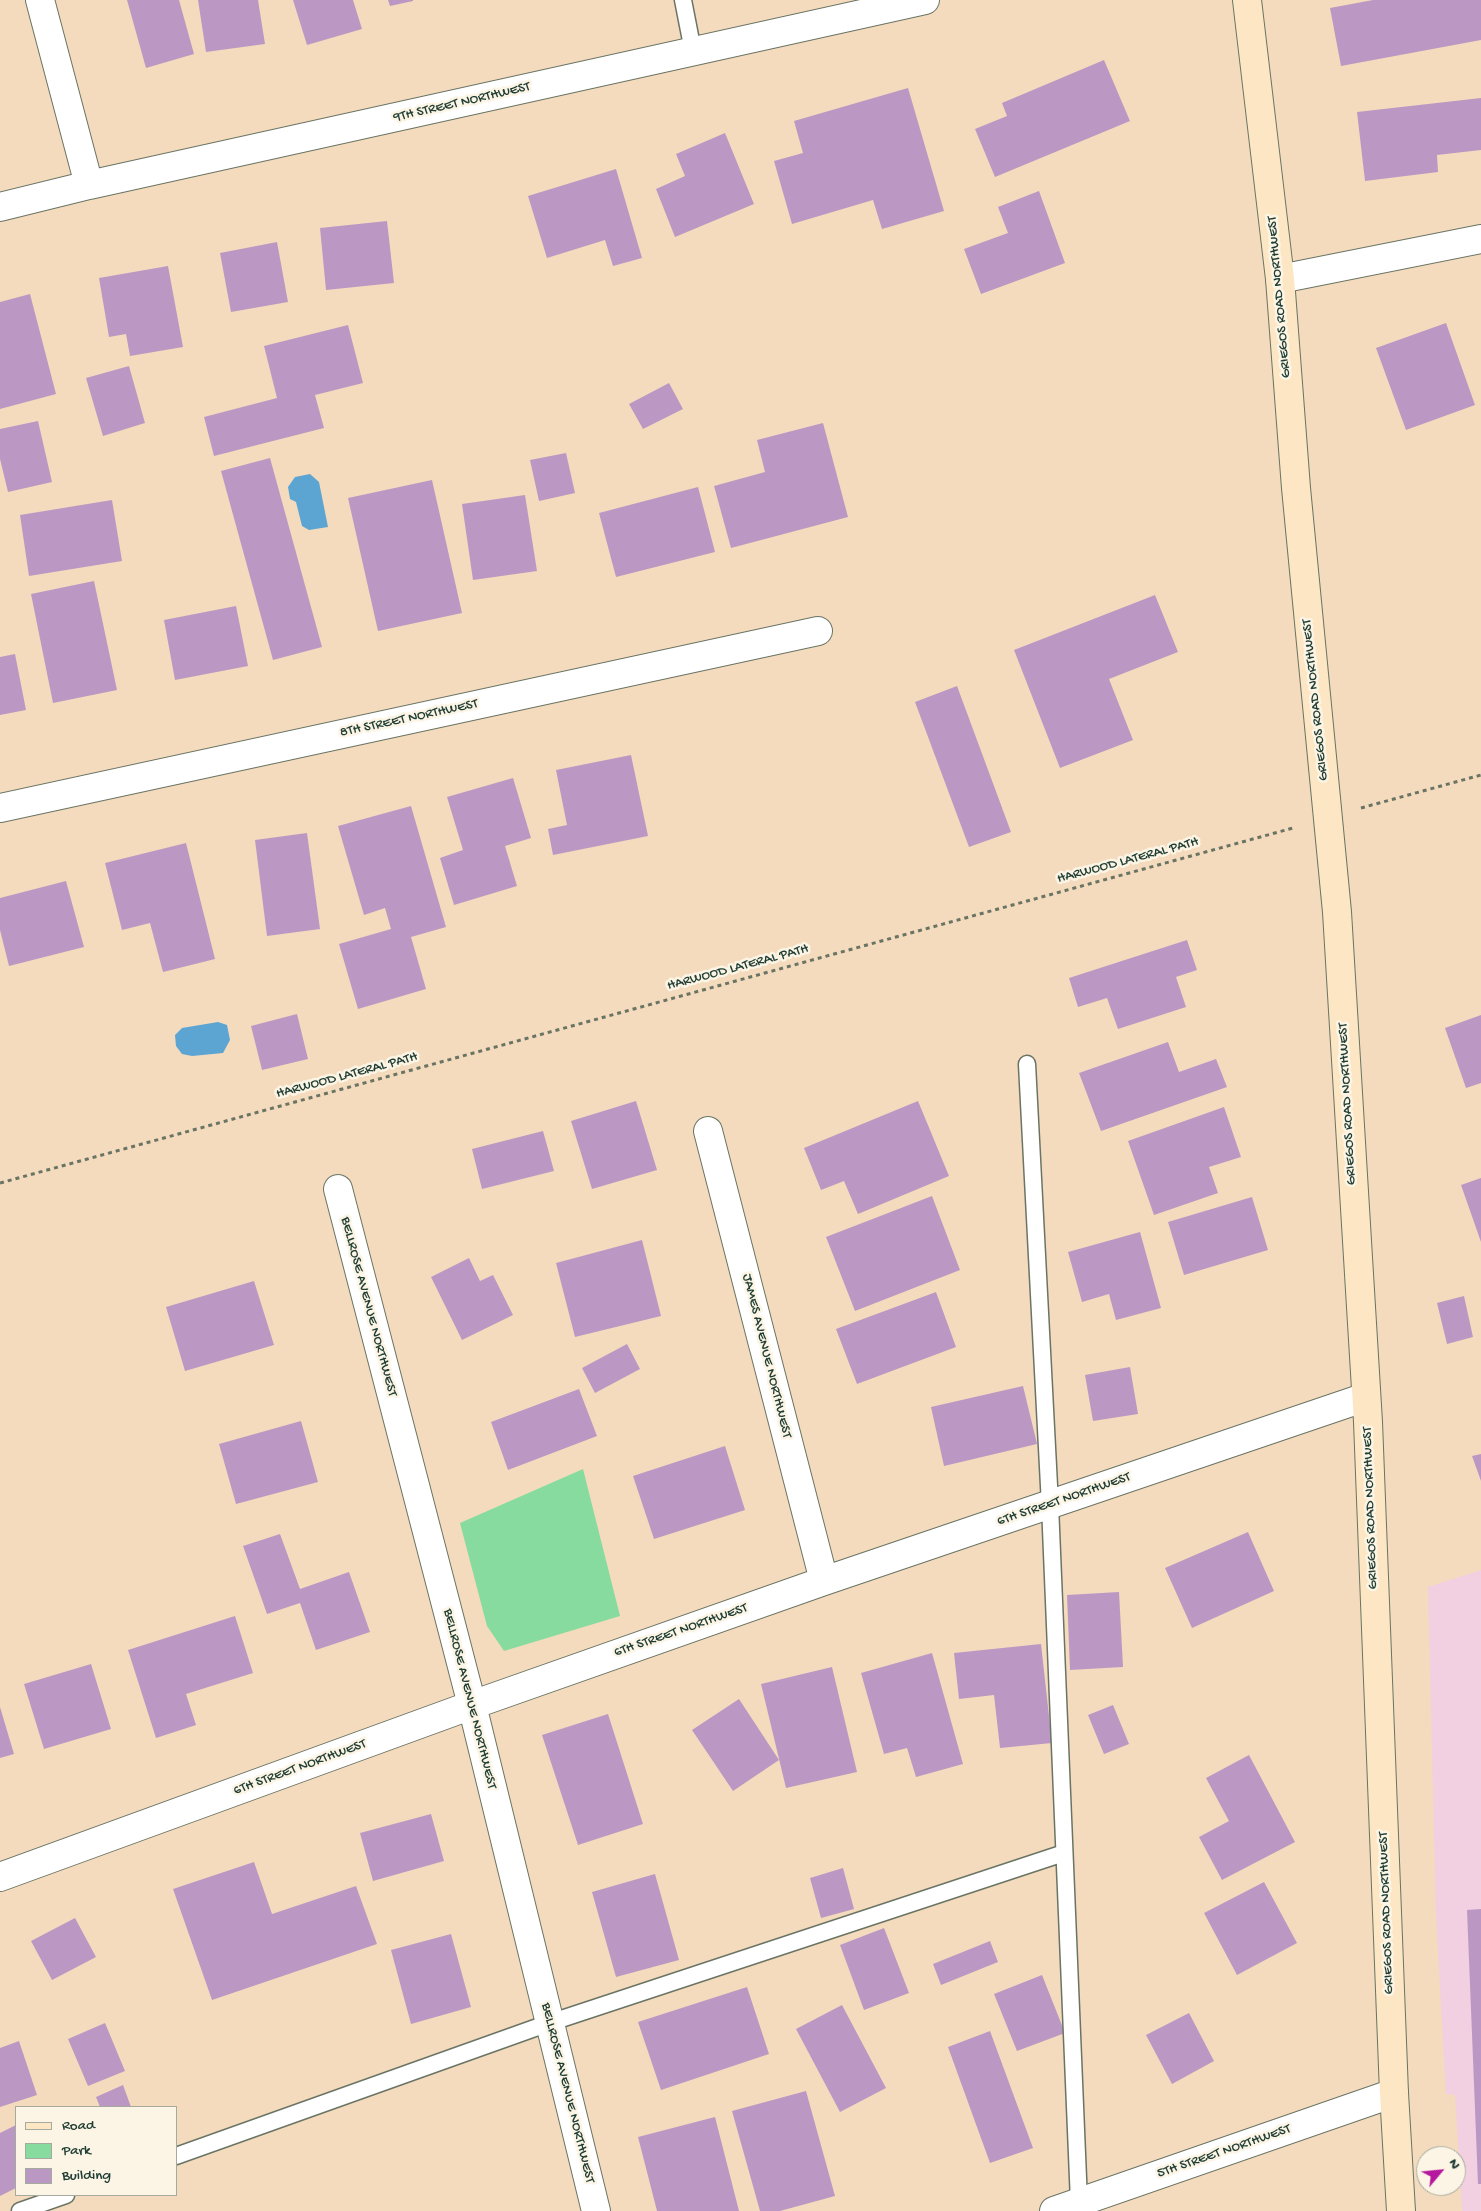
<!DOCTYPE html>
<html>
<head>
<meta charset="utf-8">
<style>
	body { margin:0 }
	#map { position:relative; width:1481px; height:2211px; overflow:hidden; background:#f4dbbd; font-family:"Gochi Hand",sans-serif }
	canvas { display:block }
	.legend { position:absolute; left:15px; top:2106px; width:162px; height:90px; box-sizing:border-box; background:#fcf5e5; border:1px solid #a4ab9e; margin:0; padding:6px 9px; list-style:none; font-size:15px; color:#1f3d34 }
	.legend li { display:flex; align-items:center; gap:10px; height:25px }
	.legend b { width:25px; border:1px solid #a4ab9e }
	.north { position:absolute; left:1416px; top:2146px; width:50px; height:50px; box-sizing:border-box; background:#fcf5e5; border:1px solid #a4ab9e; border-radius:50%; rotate:62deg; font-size:14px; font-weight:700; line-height:20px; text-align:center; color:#1f3d34 }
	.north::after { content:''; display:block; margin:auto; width:18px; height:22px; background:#b5179e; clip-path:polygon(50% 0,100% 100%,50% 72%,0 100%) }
</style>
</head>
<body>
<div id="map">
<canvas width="1481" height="2211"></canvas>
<ul class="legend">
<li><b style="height:6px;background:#fce6c4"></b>Road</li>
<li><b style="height:14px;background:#87db9e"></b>Park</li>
<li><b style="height:14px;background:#bb98c3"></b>Building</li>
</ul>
<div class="north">N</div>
</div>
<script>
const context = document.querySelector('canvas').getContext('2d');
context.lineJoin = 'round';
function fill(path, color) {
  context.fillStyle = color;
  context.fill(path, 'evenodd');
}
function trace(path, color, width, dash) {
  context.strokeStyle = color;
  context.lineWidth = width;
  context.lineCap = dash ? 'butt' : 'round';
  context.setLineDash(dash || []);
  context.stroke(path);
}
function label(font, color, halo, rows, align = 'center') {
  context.font = font + ' "Gochi Hand",sans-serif';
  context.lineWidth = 5;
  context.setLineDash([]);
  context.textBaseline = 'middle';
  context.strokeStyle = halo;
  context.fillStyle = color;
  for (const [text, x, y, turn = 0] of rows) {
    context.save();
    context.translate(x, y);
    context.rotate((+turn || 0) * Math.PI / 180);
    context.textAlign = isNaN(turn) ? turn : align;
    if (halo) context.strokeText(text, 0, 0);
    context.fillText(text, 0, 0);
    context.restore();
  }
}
const built = new Path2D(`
	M1481 1570V2211H1462L1455 2095 1446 2094 1436 1917 1428 1587Z`);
const green = new Path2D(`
	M583 1469 620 1616 504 1651 487 1626 460 1523Z`);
const water = new Path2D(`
	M310 474 319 482 328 527 309 530 302 526 296 502 290 499 288 487 295 477Z
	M218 1022 227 1025 230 1040 223 1053 192 1056 182 1054 176 1046 175 1035 182 1028Z`);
const building = new Path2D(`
	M127 0H179L194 54 146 68Z
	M198 0H258L265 44 206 52Z
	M293 0H353L362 29 307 45Z
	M388 0H413V1L390 6Z
	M1373 0H1481V40L1341 66 1330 8Z
	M1104 60 1130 121 995 177 975 129 1007 116 1002 103Z
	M908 88 944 211 882 229 873 200 792 224 774 161 803 153 794 121Z
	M1481 98V150L1437 155 1438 172 1365 181 1357 112Z
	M725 133 754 204 675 237 656 189 685 176 676 154Z
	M616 169 642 258 613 266 605 240 547 258 528 196Z
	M1039 191 1065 263 981 294 964 249 1008 233 998 207Z
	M387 221 394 283 326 290 320 228Z
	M277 242 288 302 231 312 220 253Z
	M168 266 183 347 130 356 126 334 109 337 99 278Z
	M30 294 56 394 0 409V302Z
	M1446 323 1475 405 1406 430 1376 348Z
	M348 325 363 383 315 395 324 428 214 456 204 417 277 398 264 346Z
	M129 366 145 423 103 436 86 378Z
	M669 383 683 409 643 429 629 404Z
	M38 421 52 482 8 492 0 459V429Z
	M823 423 848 517 731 548 714 486 765 472 757 440Z
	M566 453 575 493 539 501 530 460Z
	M270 458 322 647 273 660 221 471Z
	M432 480 462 613 378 631 348 498Z
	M698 487 715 552 616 577 599 513Z
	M525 495 537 571 473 580 462 504Z
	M112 500 122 561 29 576 20 515Z
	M94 581 117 690 53 703 31 594Z
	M1155 595 1178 652 1109 679 1133 740 1060 768 1014 650Z
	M236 606 248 666 175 680 164 620Z
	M15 654 26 710 0 715V657Z
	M957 686 1011 832 969 847 915 702Z
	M631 755 648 836 553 855 548 829 567 825 556 770Z
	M513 778 531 838 505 846 517 886 454 905 440 858 463 850 447 797Z
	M411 806 446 927 411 937 426 989 358 1009 339 944 391 929 385 908 364 915 338 826Z
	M307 833 320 929 267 936 255 840Z
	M186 843 215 959 163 972 150 923 122 930 105 863Z
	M66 881 84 947 9 966 0 930V898Z
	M1187 940 1197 970 1176 977 1186 1007 1118 1029 1107 998 1078 1007 1069 978Z
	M297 1014 308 1059 262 1070 251 1026Z
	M1481 1015V1083L1466 1088 1445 1028Z
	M1168 1042 1179 1072 1216 1059 1227 1087 1101 1131 1079 1073Z
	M636 1101 657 1170 592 1189 571 1121Z
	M918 1101 949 1176 858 1214 844 1181 821 1190 804 1148Z
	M1224 1107 1241 1157 1209 1167 1218 1193 1154 1215 1128 1141Z
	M543 1131 554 1171 482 1189 472 1149Z
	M1481 1178V1242L1461 1185Z
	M932 1196 960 1270 855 1311 826 1237Z
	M1252 1197 1268 1250 1184 1275 1168 1222Z
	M1140 1232 1161 1308 1116 1320 1109 1294 1082 1302 1068 1252Z
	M642 1240 661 1316 575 1337 556 1263Z
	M469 1258 480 1281 493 1275 513 1315 462 1340 431 1277Z
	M254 1281 274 1345 185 1371 166 1307Z
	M936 1292 956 1347 857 1384 836 1329Z
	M1464 1296 1473 1337 1447 1344 1437 1303Z
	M627 1344 640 1369 595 1393 582 1368Z
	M1130 1367 1138 1414 1093 1421 1085 1375Z
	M1023 1386 1037 1444 944 1466 931 1407Z
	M579 1389 597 1436 508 1470 491 1422Z
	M301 1421 318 1482 236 1504 219 1444Z
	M725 1446 745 1510 654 1539 633 1476Z
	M1481 1454V1481L1472 1456Z
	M1248 1532 1274 1591 1192 1628 1165 1568Z
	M280 1534 300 1589 349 1572 370 1632 316 1650 300 1603 267 1614 243 1546Z
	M1119 1592 1123 1667 1070 1670 1067 1595Z
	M235 1616 253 1673 186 1694 196 1725 156 1738 128 1650Z
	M1041 1644 1052 1743 1000 1748 994 1695 959 1699 954 1653Z
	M932 1653 963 1764 916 1777 907 1748 884 1754 861 1673Z
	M91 1664 111 1729 44 1749 24 1684Z
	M832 1667 857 1772 786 1788 761 1684Z
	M739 1699 779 1760 733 1791 692 1730Z
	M1113 1705 1129 1744 1104 1754 1088 1715Z
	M0 1707 14 1754 0 1758Z
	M608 1714 643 1824 578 1845 542 1735Z
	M1249 1755 1295 1842 1222 1880 1199 1837 1229 1821 1206 1778Z
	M431 1814 444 1861 373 1881 360 1833Z
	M254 1862 272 1914 356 1886 377 1944 212 2000 173 1889Z
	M843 1868 854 1909 821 1918 810 1878Z
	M655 1874 679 1960 616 1977 592 1892Z
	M1264 1882 1297 1943 1237 1975 1204 1913Z
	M1481 1909V2184H1478L1467 1910Z
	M75 1918 96 1957 52 1980 31 1941Z
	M884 1928 909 1993 864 2010 840 1945Z
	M451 1934 471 2007 411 2024 391 1950Z
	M990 1941 998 1962 941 1985 933 1964Z
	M1042 1975 1065 2033 1017 2051 994 1994Z
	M747 1987 769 2054 661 2090 638 2022Z
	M842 2005 886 2088 840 2112 796 2029Z
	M1189 2013 1214 2061 1172 2084 1146 2035Z
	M105 2023 125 2071 88 2086 68 2039Z
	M990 2031 1033 2148 990 2163 948 2047Z
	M19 2041 37 2095 0 2107V2048Z
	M123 2085 131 2107H100L96 2097Z
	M806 2091 835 2196 780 2211H760L732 2111Z
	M715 2117 739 2211H657L638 2137Z
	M16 2125V2188L0 2196V2133Z`);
const path = new Path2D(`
	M1361 808 1481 775
	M0 1183 1293 828`);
const service = new Path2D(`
	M683 0 693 51
	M1027 1064 1050 1505 1079 2202
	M176 2156 549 2023 1064 1853
	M20 2211 66 2195`);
const minor = new Path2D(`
	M40 0 89 185
	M0 207 89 185 925 0
	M1280 279 1481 239
	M0 808 818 631
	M708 1131 824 1581
	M338 1189 472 1705 596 2211
	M0 1877 472 1705 824 1581 1366 1397
	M1054 2211 1394 2093`);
const secondary = new Path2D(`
	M1247 0 1280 279 1296 488 1337 912 1368 1422 1394 2093 1401 2211`);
const streetNames = [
	["9TH STREET NORTHWEST",462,103,-13],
	["GRIEGOS ROAD NORTHWEST",1280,297,-95],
	["GRIEGOS ROAD NORTHWEST",1316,700,-96],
	["8TH STREET NORTHWEST",409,719,-12],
	["HARWOOD LATERAL PATH",1128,861,-15],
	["HARWOOD LATERAL PATH",738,968,-15],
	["HARWOOD LATERAL PATH",347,1076,-15],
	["GRIEGOS ROAD NORTHWEST",1348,1104,-93],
	["BELLROSE AVENUE NORTHWEST",368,1307,75],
	["JAMES AVENUE NORTHWEST",766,1356,76],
	["6TH STREET NORTHWEST",1064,1500,-19],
	["GRIEGOS ROAD NORTHWEST",1371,1508,-92],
	["6TH STREET NORTHWEST",681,1631,-19],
	["BELLROSE AVENUE NORTHWEST",469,1699,76],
	["6TH STREET NORTHWEST",300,1768,-20],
	["GRIEGOS ROAD NORTHWEST",1387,1913,-92],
	["BELLROSE AVENUE NORTHWEST",567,2093,76],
	["5TH STREET NORTHWEST",1224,2152,-19]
];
fill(built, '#f2cfe1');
fill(green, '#87db9e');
fill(water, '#5ca4d2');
fill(building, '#bb98c3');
trace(service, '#6a7464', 19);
trace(minor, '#6a7464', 30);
trace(secondary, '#6a7464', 30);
trace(path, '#6a7464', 3, [4, 4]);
trace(service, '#fff', 16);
trace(minor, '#fff', 28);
trace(secondary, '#fce6c4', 28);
label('14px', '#1f3d34', '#fcf5e5', streetNames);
</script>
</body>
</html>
